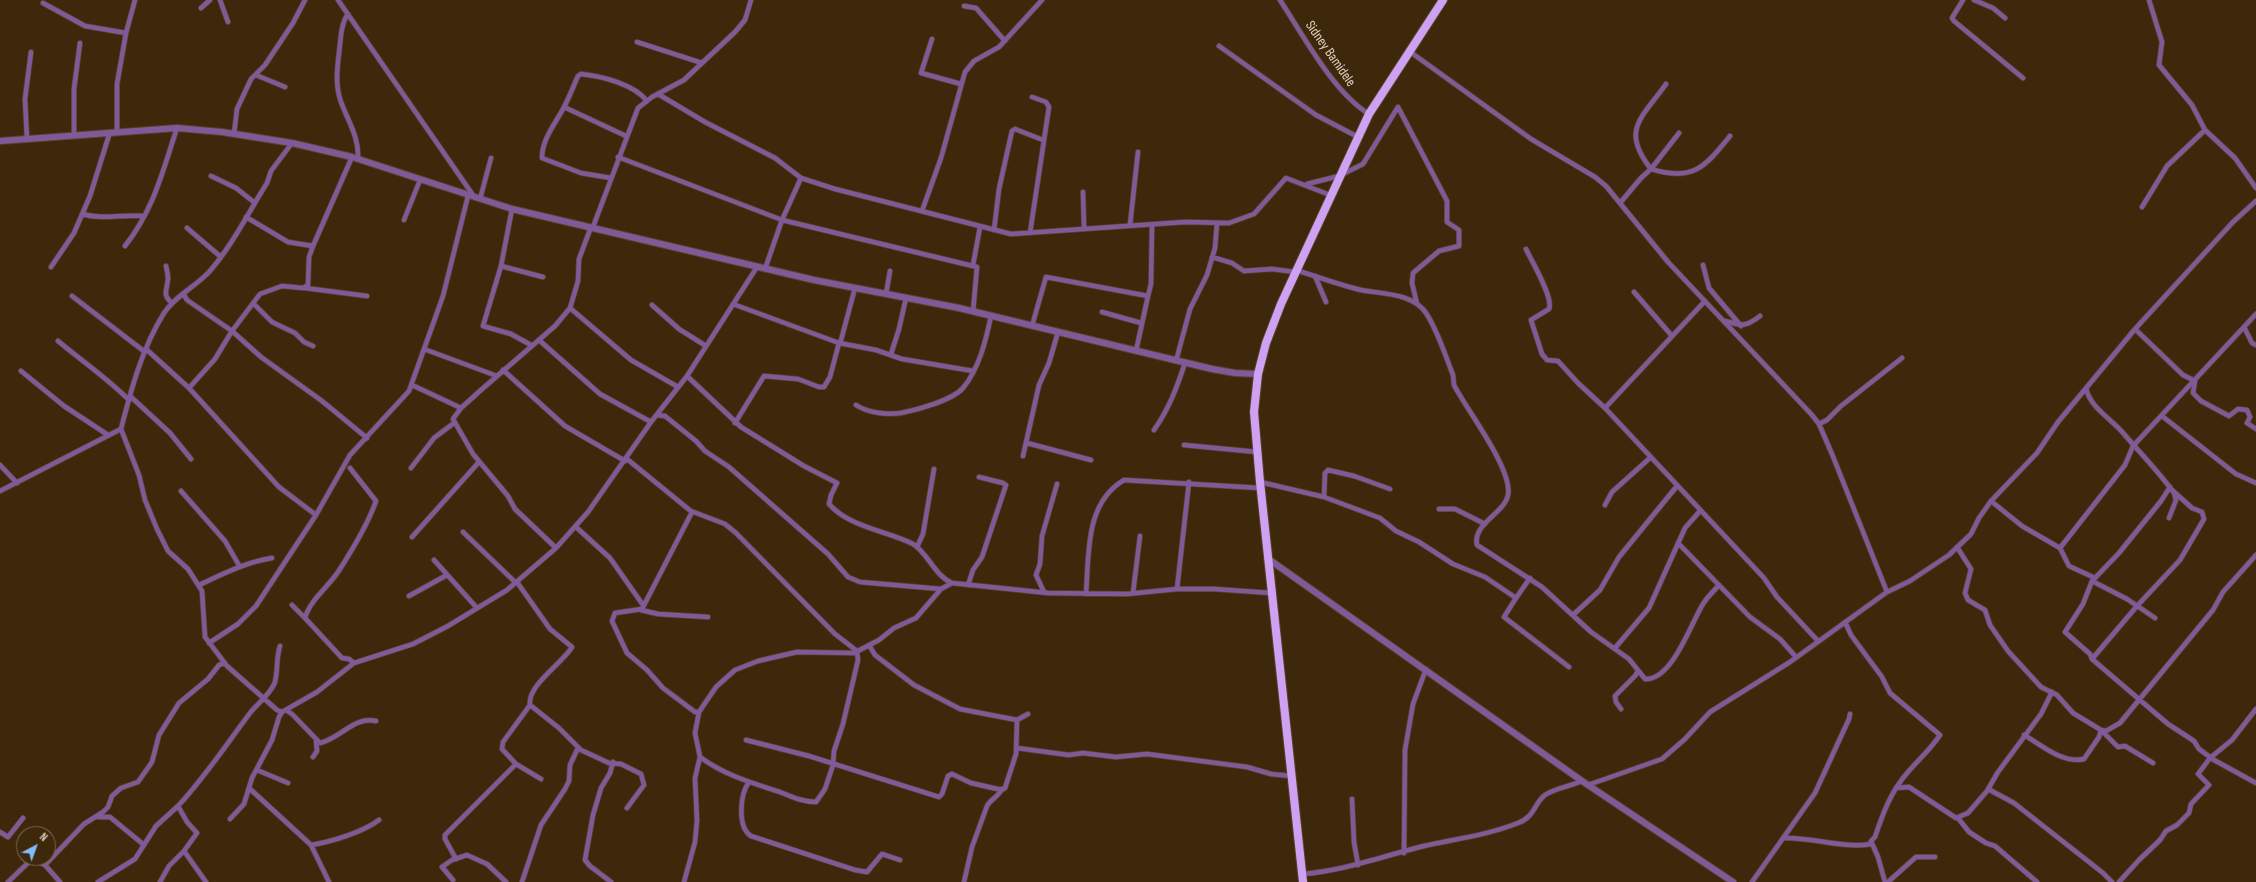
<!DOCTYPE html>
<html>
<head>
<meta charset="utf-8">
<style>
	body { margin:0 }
	#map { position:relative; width:2256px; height:882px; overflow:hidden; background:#3e280c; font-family:"Sofia Sans Condensed",sans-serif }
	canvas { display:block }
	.north { position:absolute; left:16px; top:826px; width:40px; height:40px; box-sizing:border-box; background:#3e280c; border:1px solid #7e6c54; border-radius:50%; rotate:41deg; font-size:11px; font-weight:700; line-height:16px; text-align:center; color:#dfd1c1 }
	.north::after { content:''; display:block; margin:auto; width:14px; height:18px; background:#81bdfa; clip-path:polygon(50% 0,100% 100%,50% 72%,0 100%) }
</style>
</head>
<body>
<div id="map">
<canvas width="2256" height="882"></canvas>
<div class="north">N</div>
</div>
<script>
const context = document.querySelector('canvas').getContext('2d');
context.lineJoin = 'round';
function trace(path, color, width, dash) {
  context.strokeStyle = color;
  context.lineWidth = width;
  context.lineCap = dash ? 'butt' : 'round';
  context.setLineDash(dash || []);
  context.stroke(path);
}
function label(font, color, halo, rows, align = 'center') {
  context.font = font + ' "Sofia Sans Condensed",sans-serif';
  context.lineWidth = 4;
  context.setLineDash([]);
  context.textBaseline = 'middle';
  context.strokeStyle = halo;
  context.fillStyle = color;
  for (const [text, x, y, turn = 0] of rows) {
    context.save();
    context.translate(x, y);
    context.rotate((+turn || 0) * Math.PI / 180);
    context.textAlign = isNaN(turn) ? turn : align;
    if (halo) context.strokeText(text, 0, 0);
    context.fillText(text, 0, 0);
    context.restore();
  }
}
const minor = new Path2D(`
	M220 0 228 22
	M338 0 475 198
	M1280 0C1303 35 1333 92 1369 114
	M1963 0 1952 18 1954 21 2023 78
	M1974 0 1993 8 2005 18
	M2149 0 2162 42 2159 65 2192 105 2205 130 2235 158 2256 188
	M43 3 85 26 126 33
	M964 6 976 8 1005 41
	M201 8 210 0
	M348 14C342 22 341 34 340 44 338 64 334 83 341 102 348 121 359 137 358 158
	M932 39 921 73 961 84
	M637 42 702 63
	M1219 46 1316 115 1358 137
	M1409 51 1531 139 1595 177 1606 186 1668 262 1812 415 1819 424 1832 454 1887 592
	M256 75 285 87
	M1666 84C1642 118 1620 130 1651 169L1679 133
	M658 94 705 122 775 158 801 178 835 189 1011 234 1185 222 1229 223 1254 214 1286 178 1330 195
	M564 107 626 136
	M117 132V84L126 33 135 0
	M234 134 237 109 251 79 265 65 293 23 305 0
	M74 135V89L80 43
	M27 139 25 99 31 52
	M618 157 782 220 977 267 973 312
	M211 176 236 188 255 203
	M611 178 581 173 542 158C542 139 555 124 563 109 569 98 573 87 578 76L581 74C601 76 634 84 647 101
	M1307 184 1339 176 1363 164 1398 107 1447 201V222L1459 230V246L1439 251 1413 273 1412 283 1417 304
	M1083 192 1084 228
	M480 199 491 158
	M1620 203 1641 178 1651 169C1693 182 1705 167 1730 136
	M2142 207 2167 166 2205 130
	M512 209 501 266 483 326 511 334 531 345
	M922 211 941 158 965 72 974 61 999 47 1042 0
	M82 214C103 220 121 214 143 216
	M246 217 288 242 313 246
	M404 220 420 180
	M1130 225 1138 152
	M593 227 638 108 652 97 684 80 735 32 745 20 751 0
	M187 228 221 257
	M994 230 999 189 1012 131 1015 129 1043 140
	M1030 233 1049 107 1046 102 1032 97
	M125 246C154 209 162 173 177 128
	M1526 249C1531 260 1554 298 1549 309L1531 320 1542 354 1547 360 1558 361 1578 383 1605 408
	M1212 257 1232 263 1244 271 1272 269 1295 272
	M973 265 980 227
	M1703 265 1709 288 1741 326
	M166 266C167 270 168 275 168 279 167 290 162 295 172 303
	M501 266 543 277
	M51 267 74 233 90 196 110 132
	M765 269 782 220 801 178
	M1296 270C1318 277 1340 285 1361 290 1382 294 1413 293 1426 313 1438 331 1445 355 1453 375L1454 385C1466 409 1513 469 1508 495 1505 513 1472 524 1477 545L1542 587 1591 632 1629 659 1645 679C1672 681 1691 623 1703 604 1707 597 1714 591 1719 585
	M1315 276 1326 302
	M305 288 367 296
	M1634 292 1672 336
	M886 294 890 271
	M184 295 187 300 232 331 261 357 322 401 367 438
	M72 296 145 352
	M1148 296 1151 284 1152 225
	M1705 301 1605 408 1764 578 1777 597 1818 641
	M254 304 272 322 295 333 304 342 313 346
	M733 304 839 343 876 350 902 359 973 371
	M652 305 679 329 706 346
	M570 308 631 360 678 387
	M1102 312 1141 323
	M1725 321C1742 326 1746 327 1760 316
	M1032 326 1046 277 1148 296 1136 351
	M2244 327 2252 343 2256 345
	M2135 329 2183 375 2195 381 2193 393 2201 401 2229 416 2238 409 2247 410 2250 417 2247 423 2256 429
	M539 340 600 394 651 422
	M58 341C82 361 107 378 129 400
	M840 344 855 288
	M146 349 189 388 279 487 316 515
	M424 349 497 376
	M891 354 899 329 906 298
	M1176 361 1190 309 1207 275 1215 248 1217 223
	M503 370 565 426 625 461
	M21 371 64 406 108 435
	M687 376 741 427 804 466 837 483 831 495 829 504C849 527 887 531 913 544 927 552 935 576 952 583L1048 593 1127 594 1177 589H1214L1271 593
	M412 385 461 408
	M189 388 215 359 232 331 260 294 282 286 303 288 308 285 309 257 313 246 352 157
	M2086 388C2090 408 2112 419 2124 434 2141 454 2159 472 2174 493L2176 500 2169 518
	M130 396 170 433 191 459
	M856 405C868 413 887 415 901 413 917 410 953 400 963 388 979 369 986 340 991 316
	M657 415 665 416 696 441 705 451 729 467 828 554 848 577 860 582 941 589
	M2162 416 2236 474 2256 483
	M735 423 764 376 798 379 819 387H824L830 377 839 343
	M1819 424 1827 420 1841 406 1902 358
	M121 429C131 390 142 348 164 313 175 296 195 287 209 272 232 246 248 213 267 183L271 171 292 143
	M1154 430C1169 409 1177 387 1185 363
	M1027 443 1091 460
	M1184 445 1257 452
	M1023 456 1039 385 1049 363 1058 332
	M627 459 692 512 642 609 615 613 612 621 627 653 647 670 663 688 695 712H699L716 687 735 670 758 661 797 652 854 653 879 640 894 628 916 618 941 589 952 583
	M0 465 17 483
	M350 468 376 501C368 524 351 552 338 572 328 587 310 600 305 618L342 658 349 659 354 663
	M411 468 434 438 454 423
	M1260 482 1324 497 1380 518 1396 531 1419 542 1453 564 1485 577 1516 598 1530 578
	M0 491 121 429 139 475 145 500 157 529 168 551 188 569 202 591 205 637 227 666 277 710 282 712
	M181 491 225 541 240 567
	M1324 497 1325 473 1328 470 1354 476 1390 489
	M1991 501 2022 526 2060 548 2125 465 2133 446 2256 314
	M1605 505 1612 492 1651 457
	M1439 509H1455L1485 524
	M691 511 725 524 736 533 835 634 857 651 858 660 843 724 834 751 833 765 825 789 816 802C803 802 792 797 780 792 752 783 724 775 700 757L695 733 699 712
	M576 527 610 558 643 605
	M463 532 516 583
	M412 537 479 462
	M1678 543 1750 617 1780 639 1796 657
	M917 547 923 534 934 469
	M1957 547 1971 569 1965 593 1968 600 1985 610 1990 625 2008 651 2041 687 2057 695 2073 713 2101 730 2118 747 2125 746 2153 763
	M556 548 515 509 508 496 473 454 453 419 461 408 481 390 555 326 570 308 578 281 579 259 591 227
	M2060 548 2069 566 2095 578 2119 553 2161 501 2170 487
	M434 560 477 608
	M2094 579 2092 581 2127 599 2155 618
	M2092 581 2083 604 2065 632 2090 654 2092 659 2168 724 2194 741 2199 749 2214 760 2256 783
	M517 582 550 629 572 647C564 662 527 685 530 705L559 728 581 750 609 763 621 764 641 774 644 785 627 808
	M199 585C223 574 246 562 272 558
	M968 585 973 570 982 557 1006 485 1003 483 979 477
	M1177 589 1189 482
	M1044 592 1036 575 1040 564 1042 536 1057 484
	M1133 593 1140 536
	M1086 594C1089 553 1085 503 1124 480L1260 488
	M409 596 447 575
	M1516 598 1504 617 1569 667
	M292 605 305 618
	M641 610 658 614 708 617
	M1573 615 1600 590 1619 557 1677 486
	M1845 622 1851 635 1882 677 1890 693 1940 735C1931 749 1919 759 1908 772 1891 791 1883 813 1875 837L1871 841 1878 857 1885 882
	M209 643 238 624 256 606 316 515 350 455 409 391 443 296 468 196
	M869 645 875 655 914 685 960 709 1017 720 1028 714
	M1615 648 1649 608 1685 528 1700 511
	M2092 659 2137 606 2180 560 2204 519 2202 512 2192 508 2172 490
	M1621 709 1616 702 1615 696 1635 676 1638 671
	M286 710 292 714 320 743C341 738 354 716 376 721
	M2024 735C2042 745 2062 764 2084 759L2099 737 2101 730 2106 731 2120 723 2213 610 2223 592 2256 555
	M746 740 809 756 939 797 942 794 948 776 952 774 971 783 1002 790 1005 788 1016 754 1017 720
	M1017 748 1069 755 1083 753 1116 757 1147 754 1247 767 1271 774 1291 776
	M313 757 317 751 316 740
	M516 764 541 779
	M257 770 288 783
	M749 782C740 794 737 827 751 836L855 870 867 872 882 854 900 860
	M1588 785 1662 759 1685 739 1710 712 1790 662 1887 592 1910 581 1949 555 1971 534 1979 518 1991 501 2037 453 2058 422 2135 329 2233 222 2256 201
	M249 788 311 845 329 882
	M1896 788 1909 787 1956 818 1968 813 1987 791 1998 772 2041 714 2052 692
	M1988 789 2014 803 2103 873 2112 882
	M1352 799 1354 842 1358 865
	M98 817H110L144 845
	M1958 818 1969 832 1986 843 1995 846 2037 882
	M230 819 244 804 252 778 272 740 279 717 282 712 317 692 354 663 413 644 448 626 507 590 556 548 588 512 651 422 687 376 757 267
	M0 832 8 837 23 818
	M1784 838C1813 837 1842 849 1871 844
	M311 845C331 842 363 832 379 820
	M1404 853 1405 750 1413 704 1426 669
	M456 859 445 839V835L516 764 502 749 503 742 530 705
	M45 865 84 824 103 812 108 807 112 796 121 788 138 782 152 762 159 735 179 703 208 679 219 665 225 663
	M1302 874C1344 871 1383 856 1424 846 1455 839 1488 835 1518 823 1535 817 1534 803 1545 795 1555 788 1571 786 1582 781
	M453 880 442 867 452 860 467 855 487 864 506 882
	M8 882 32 859 45 865 60 882
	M98 882 135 859 156 826 178 806
	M160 882 169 866 184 851
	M206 882 184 851 197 833 187 822 178 806C205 777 226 745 250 713 257 704 271 694 275 682 278 670 276 658 280 646
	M522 882 541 825 565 789 569 781 570 765 578 748
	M611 882 590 866 585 860 593 815 601 788 610 773 613 762
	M684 882 695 842 697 820 695 778 700 757
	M964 882 972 847 987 806C991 799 998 797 1002 789
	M1752 882 1815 793 1849 719 1850 714
	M1888 882 1916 857H1935
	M2119 882 2139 860 2160 840 2166 831 2177 825 2189 813 2191 804 2209 785 2198 774 2210 758 2232 740 2256 709`);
const tertiary = new Path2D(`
	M0 141 177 128 222 132 292 143 352 157 512 209 814 280 959 308 1212 369 1235 373 1258 374
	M1267 558 1582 781 1733 882`);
const trunk = new Path2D(`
	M1303 882 1260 482 1254 412 1258 374 1266 343 1281 304 1369 114 1443 0`);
const streetNames = [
	["Sidney Bamidele",1330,54,55]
];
trace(minor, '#584329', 6);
trace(tertiary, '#584329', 8);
trace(trunk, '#584329', 10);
trace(minor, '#7e5b98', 4.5);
trace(tertiary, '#7e5b98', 6);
trace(trunk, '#cfa1f2', 8);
label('14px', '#dfd1c1', '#3e280c', streetNames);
</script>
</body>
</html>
